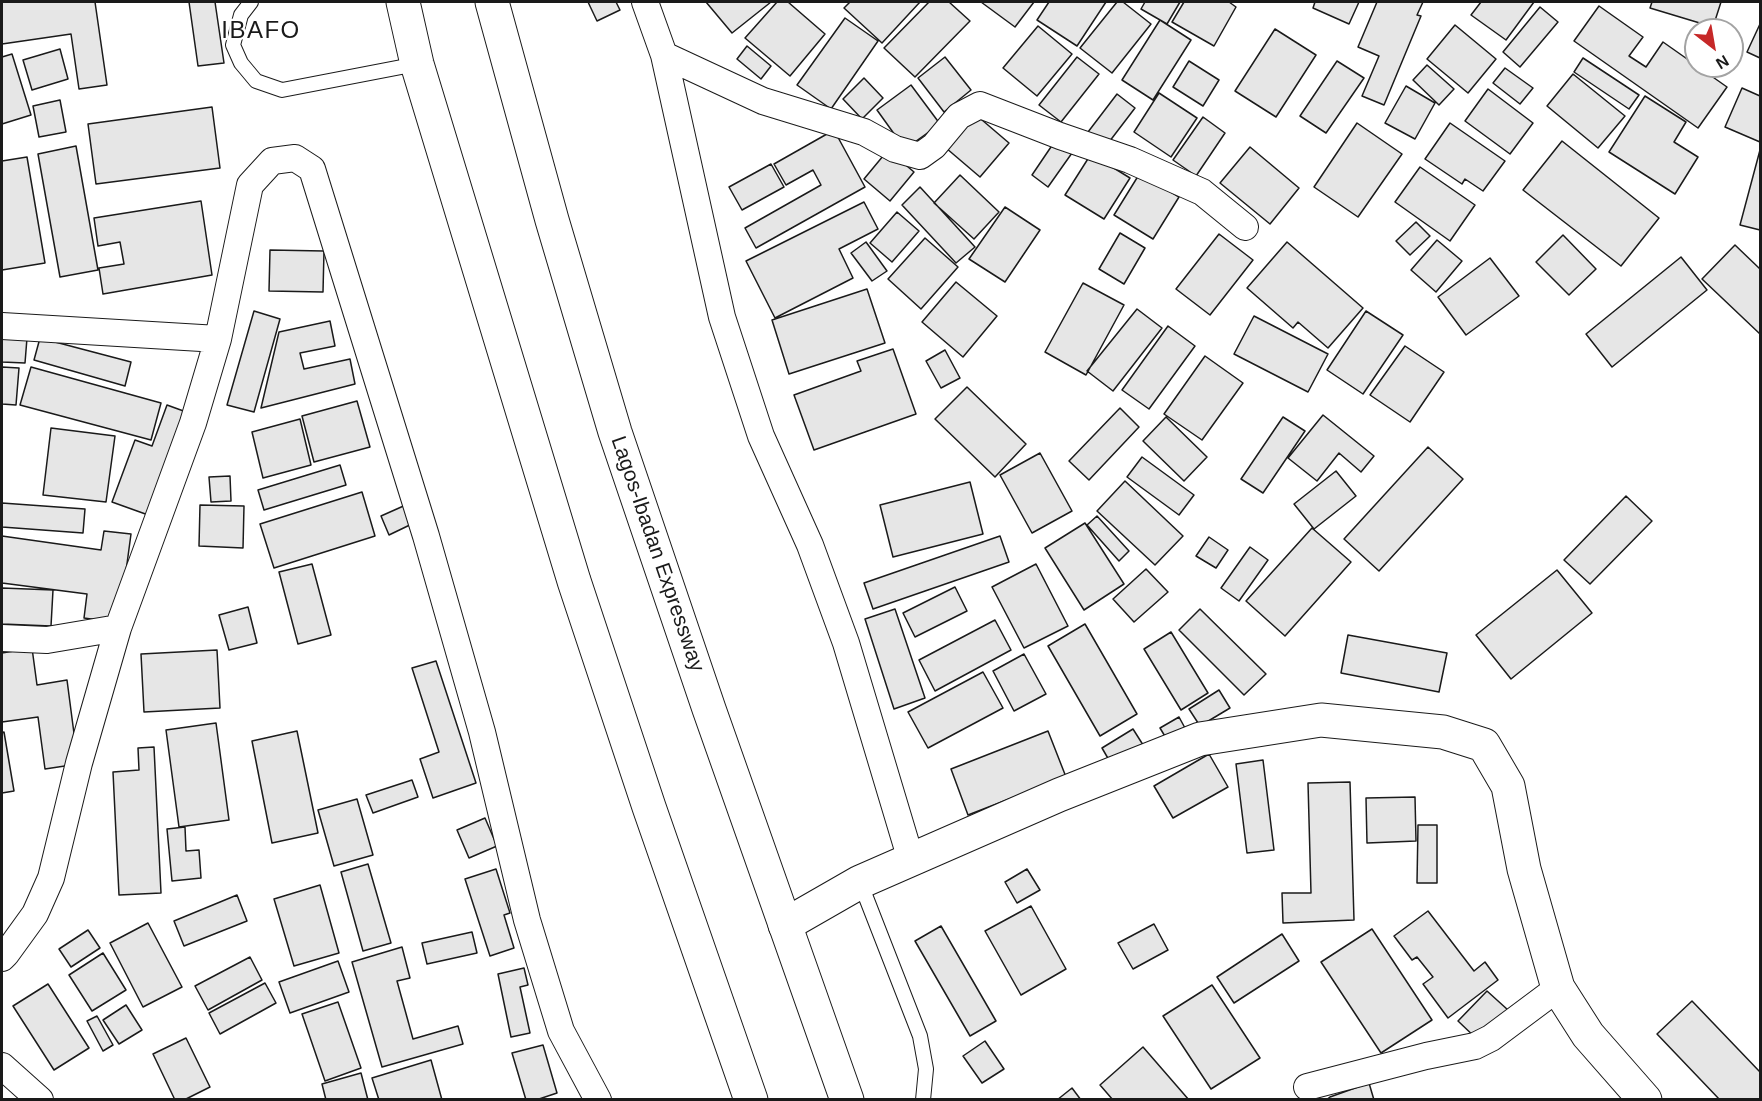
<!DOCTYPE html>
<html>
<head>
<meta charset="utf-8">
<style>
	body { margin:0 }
	#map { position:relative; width:1762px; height:1101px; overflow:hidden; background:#fff; font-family:Helvetica,sans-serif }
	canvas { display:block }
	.frame { position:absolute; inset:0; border:3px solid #1a1a1a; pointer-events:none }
	.north { position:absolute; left:1684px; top:18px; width:60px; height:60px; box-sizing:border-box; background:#fff; border:2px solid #a3a3a3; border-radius:50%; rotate:149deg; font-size:16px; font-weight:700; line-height:24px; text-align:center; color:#1a1a1a }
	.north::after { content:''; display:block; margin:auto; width:21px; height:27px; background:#c62828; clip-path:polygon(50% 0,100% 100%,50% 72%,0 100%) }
</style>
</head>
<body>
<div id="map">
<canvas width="1762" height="1101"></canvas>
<div class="frame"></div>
<div class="north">N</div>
</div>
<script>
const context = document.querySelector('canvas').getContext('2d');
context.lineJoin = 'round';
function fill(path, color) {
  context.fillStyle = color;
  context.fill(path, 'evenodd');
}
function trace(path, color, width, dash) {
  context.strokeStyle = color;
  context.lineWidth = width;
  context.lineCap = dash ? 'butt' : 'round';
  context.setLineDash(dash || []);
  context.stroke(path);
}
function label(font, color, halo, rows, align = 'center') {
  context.font = font + ' Helvetica,sans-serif';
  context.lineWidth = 4.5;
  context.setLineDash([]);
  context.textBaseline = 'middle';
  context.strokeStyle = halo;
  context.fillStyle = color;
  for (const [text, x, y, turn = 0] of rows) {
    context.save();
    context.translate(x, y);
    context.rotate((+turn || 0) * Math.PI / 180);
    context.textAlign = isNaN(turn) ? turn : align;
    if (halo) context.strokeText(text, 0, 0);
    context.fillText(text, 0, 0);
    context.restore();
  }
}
const building = new Path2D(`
	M2 2H95L107 85 79 89 71 34 2 44Z
	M189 2H215L224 63 198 66Z
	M588 2H616L620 10 597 21Z
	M706 2H771L732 33Z
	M777 2H788L825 34 790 76 745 38Z
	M850 2H920L882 43 844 8Z
	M929 2H949L970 21 915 77 884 48Z
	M981 2H1034L1015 27Z
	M1049 2H1106L1077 46 1037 20Z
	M1117 2H1123L1151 24 1112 73 1080 48Z
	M1145 2H1180L1167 24 1141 9Z
	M1184 2H1229L1236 7 1214 46 1172 22Z
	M1315 2H1359L1349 24 1313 8Z
	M1377 2H1423L1417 15 1421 16 1384 105 1362 96 1379 56 1358 47Z
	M1481 2H1534L1506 40 1471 15Z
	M1652 2H1721L1713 27 1650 8Z
	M1599 6 1643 37 1629 56 1646 67 1663 42 1727 87 1698 128 1574 41Z
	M1540 7 1558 22 1520 67 1503 52Z
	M845 18 878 41 831 109 797 85Z
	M1160 20 1191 40 1153 100 1122 80Z
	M1760 24V58L1747 52Z
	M1455 25 1496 59 1468 93 1427 59Z
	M1038 26 1072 54 1037 96 1003 68Z
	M1275 29 1316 55 1276 117 1235 91Z
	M747 46 771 66 761 79 737 59Z
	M60 49 68 79 32 90 23 60Z
	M12 54 31 115 2 124V57Z
	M945 57 971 90 944 112 918 78Z
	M1077 57 1099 74 1061 122 1039 105Z
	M1583 58 1639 95 1629 109 1574 72Z
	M1189 61 1219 80 1203 106 1173 87Z
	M1337 61 1364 78 1326 133 1300 116Z
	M1427 65 1454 89 1439 105 1413 80Z
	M1505 68 1533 88 1520 104 1493 83Z
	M1573 74 1625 116 1598 148 1547 106Z
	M864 78 883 98 862 119 843 99Z
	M911 85 940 124 905 149 877 110Z
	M1406 86 1435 103 1415 139 1385 123Z
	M1742 88 1760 96V142L1725 127Z
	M1488 89 1533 123 1510 154 1465 121Z
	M1159 93 1197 118 1171 157 1134 132Z
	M1117 94 1135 108 1106 146 1088 132Z
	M1645 96 1686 122 1674 142 1698 157 1675 194 1609 152Z
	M60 100 66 132 39 137 33 106Z
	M212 107 220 168 96 184 88 124Z
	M975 114 1009 143 980 177 946 148Z
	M1203 117 1225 133 1196 176 1173 160Z
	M1357 123 1402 154 1358 217 1314 187Z
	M1450 123 1505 161 1483 191 1465 179 1462 184 1425 159Z
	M834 130 865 187 756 248 745 228 821 185 813 170 786 185 774 164Z
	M1055 141 1072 153 1048 187 1032 175Z
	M1562 141 1659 218 1621 266 1523 190Z
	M76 146 98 270 60 277 38 154Z
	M1250 147 1299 188 1270 224 1220 183Z
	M888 150 914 172 890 201 864 179Z
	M1760 150V230L1740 225Z
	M1091 154 1130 178 1104 219 1065 195Z
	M27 157 45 263 2 270V161Z
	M771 164 784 187 742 210 729 187Z
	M1420 167 1475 205 1450 241 1395 202Z
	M1140 173 1179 197 1153 239 1114 215Z
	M960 175 999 212 974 239 934 203Z
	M920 187 975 247 956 263 902 205Z
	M201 201 212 275 103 294 99 268 124 264 120 242 98 246 94 218Z
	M864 202 878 229 839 249 853 278 775 318 746 261Z
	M1005 207 1040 230 1005 282 969 259Z
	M897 212 919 231 892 262 870 243Z
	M1416 222 1430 236 1410 255 1396 241Z
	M1120 233 1145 248 1124 284 1099 269Z
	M1219 234 1253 260 1210 315 1176 289Z
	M1563 235 1596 269 1569 295 1536 262Z
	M925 238 958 267 921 309 888 279Z
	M1437 240 1462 261 1436 292 1411 270Z
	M866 242 887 271 872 281 851 253Z
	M1287 242 1363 308 1328 348 1298 322 1293 328 1247 288Z
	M1735 245 1760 269V334L1702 279Z
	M270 250 324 251 323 292 269 291Z
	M1681 257 1707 290 1612 367 1586 334Z
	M1490 258 1519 296 1466 335 1438 297Z
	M956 282 997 316 963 357 922 322Z
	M1083 283 1124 305 1086 375 1045 352Z
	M867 289 885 343 789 374 772 320Z
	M1137 309 1162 328 1113 391 1087 371Z
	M254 311 280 319 254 412 227 405Z
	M1366 311 1403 335 1363 394 1327 370Z
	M1254 316 1328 354 1308 392 1234 354Z
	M330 321 335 346 300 353 304 369 350 359 355 384 261 408 279 332Z
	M1168 326 1195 346 1149 409 1122 390Z
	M2 336 27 338 25 363 2 362Z
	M40 338 131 362 125 386 34 360Z
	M1405 346 1444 372 1410 422 1370 395Z
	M893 349 916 414 814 450 794 395 861 371 857 361Z
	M945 350 960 378 941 388 926 361Z
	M1205 356 1243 383 1202 440 1164 414Z
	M2 367 19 368 16 405 2 404Z
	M31 367 161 403 151 440 20 405Z
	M967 387 1026 444 995 477 935 419Z
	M357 401 370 447 314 462 302 416Z
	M167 405 189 413 151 516 112 502 135 440 152 446Z
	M1120 408 1139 427 1089 480 1069 461Z
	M1323 415 1374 456 1361 472 1339 453 1317 481 1288 458Z
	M1166 417 1207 457 1184 481 1143 441Z
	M1283 417 1305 431 1263 493 1241 479Z
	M300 419 311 465 263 478 252 432Z
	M51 428 115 436 106 502 43 495Z
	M1428 447 1463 479 1379 571 1344 539Z
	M1040 453 1072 511 1032 533 1000 475Z
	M1142 457 1194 495 1179 515 1127 477Z
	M340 465 346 485 264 510 258 490Z
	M1336 471 1356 496 1314 529 1294 504Z
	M230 476 231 501 211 502 209 477Z
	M1125 481 1183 536 1155 565 1097 511Z
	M970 482 983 534 893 557 880 505Z
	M362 492 375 536 274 568 260 524Z
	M1626 496 1652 521 1590 584 1564 560Z
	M2 503 85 509 83 533 2 527Z
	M408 504 416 522 389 535 381 516Z
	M200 505 244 506 243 548 199 546Z
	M1097 516 1129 551 1119 561 1087 525Z
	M1085 523 1124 584 1084 610 1045 548Z
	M1312 528 1351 562 1285 636 1246 601Z
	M104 531 131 534 119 623 84 618 87 594 2 583V536L101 550Z
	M1000 536 1009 562 873 609 864 583Z
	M1209 537 1228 550 1216 568 1196 556Z
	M1250 547 1268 560 1239 601 1221 588Z
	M312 564 331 635 298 644 279 572Z
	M1036 564 1068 626 1024 648 992 587Z
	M1146 569 1168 592 1134 622 1113 599Z
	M1557 570 1592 613 1511 679 1476 635Z
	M955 587 967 611 915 637 903 613Z
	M2 588 53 590 51 626 2 624Z
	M248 607 257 643 229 650 219 615Z
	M895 609 925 698 894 709 865 619Z
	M1200 609 1266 674 1244 695 1179 630Z
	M995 620 1011 650 935 691 919 660Z
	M1085 624 1137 714 1100 736 1048 646Z
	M1171 632 1208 693 1181 710 1144 649Z
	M1348 635 1447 653 1439 692 1341 673Z
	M32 648 37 685 67 680 78 764 45 769 38 717 2 722V653Z
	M217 650 220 708 144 712 141 654Z
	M1024 654 1046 694 1014 711 993 671Z
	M436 661 476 783 433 798 420 759 439 752 412 668Z
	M983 672 1003 708 928 748 908 712Z
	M1219 690 1230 708 1200 726 1189 709Z
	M1179 717 1185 728 1166 738 1160 728Z
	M216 723 229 820 179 827 166 730Z
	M1133 729 1145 748 1113 767 1102 748Z
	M297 731 318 833 272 843 252 741Z
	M1048 731 1066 777 968 815 951 769Z
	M4 732 14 791 2 793V733Z
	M154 747 161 893 119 895 113 772 139 770 138 748Z
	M1209 754 1228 787 1173 818 1154 786Z
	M1263 760 1274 850 1247 853 1236 764Z
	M412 780 418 797 373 813 366 795Z
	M1350 782 1354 920 1283 923 1282 893H1311L1308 783Z
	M1415 797 1416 841 1367 843 1366 798Z
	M357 799 373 855 334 866 318 810Z
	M485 818 497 846 469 858 457 830Z
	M1418 825H1437V883H1417Z
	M185 827 186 851 199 850 201 878 172 881 167 829Z
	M368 864 391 943 363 951 341 872Z
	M496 869 510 913 504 915 514 948 490 956 465 879Z
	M1027 869 1040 890 1017 903 1005 882Z
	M320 885 339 953 294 966 274 899Z
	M237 895 247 921 184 946 174 921Z
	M1031 906 1066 969 1021 995 985 931Z
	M1428 911 1474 971 1485 962 1498 980 1448 1018 1423 984 1433 977 1417 957 1412 960 1394 936Z
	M148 923 182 987 143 1007 110 943Z
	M1154 924 1168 950 1133 969 1118 943Z
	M941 926 996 1021 970 1036 915 941Z
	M1372 929 1432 1020 1381 1053 1321 962Z
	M88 930 100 948 71 967 59 949Z
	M472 932 477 953 427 964 422 943Z
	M1282 934 1299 961 1234 1003 1217 977Z
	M402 947 410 978 397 981 413 1039 458 1026 463 1044 382 1067 352 962Z
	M103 953 126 990 92 1011 69 975Z
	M250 957 262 980 208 1010 195 986Z
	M338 961 349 992 290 1013 279 982Z
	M524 968 528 985 520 987 530 1033 511 1037 498 974Z
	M265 983 276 1003 220 1034 209 1013Z
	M48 984 89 1048 54 1070 13 1006Z
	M1212 985 1260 1058 1211 1089 1163 1016Z
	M1487 991 1508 1010 1479 1041 1458 1021Z
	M1692 1001 1760 1072V1100H1720L1657 1034Z
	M338 1002 361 1068 325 1081 302 1014Z
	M126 1005 142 1030 119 1044 103 1020Z
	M97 1016 113 1045 103 1051 87 1021Z
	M186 1038 210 1087 184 1100H175L153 1054Z
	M985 1041 1004 1069 982 1083 963 1056Z
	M543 1045 557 1093 536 1100H526L512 1053Z
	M1143 1047 1189 1100H1113L1100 1085Z
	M431 1060 442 1100H379L372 1078Z
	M361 1073 368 1100H326L322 1084Z
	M1369 1083 1374 1100H1326L1330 1097Z
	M1072 1088 1081 1100H1057Z`);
const lane = new Path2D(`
	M251 2 241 15 233 45 241 63 256 81 282 90 417 64
	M860 882 920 1036 926 1069 923 1100`);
const street = new Path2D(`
	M645 2 664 55 722 317 761 436 810 545 846 643 911 860
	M664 55 763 101 864 132 895 149 920 156 934 146 959 116 980 105 1060 136 1130 160 1202 192 1245 227
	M2 326 218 339
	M2 638 47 640 118 628
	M2 958 6 954 35 914 51 878 79 763 118 628 193 423 218 339 250 185 272 161 295 158 312 169 426 536 482 732 527 920 561 1031 598 1100
	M2 1066 40 1100
	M1307 1087 1426 1056 1475 1046 1491 1038 1558 988`);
const secondary = new Path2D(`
	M785 925 860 882 1059 795 1200 739 1321 720 1443 732 1484 745 1508 786 1524 869 1558 988 1588 1035 1645 1100`);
const highway = new Path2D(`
	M403 2 417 64 574 581 649 807 751 1100
	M492 2 552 220 615 432 709 709 847 1100`);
const streetNames = [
	["Lagos-Ibadan Expressway",657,554,71]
];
const quarterNames = [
	["IBAFO",261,31]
];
fill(building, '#e6e6e6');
trace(building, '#1a1a1a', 1.5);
trace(lane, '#1a1a1a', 16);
trace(street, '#1a1a1a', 28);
trace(secondary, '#1a1a1a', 35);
trace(highway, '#1a1a1a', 35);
trace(lane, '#fff', 14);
trace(street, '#fff', 26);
trace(secondary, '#fff', 33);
trace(highway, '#fff', 33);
label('21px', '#1a1a1a', '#fff', streetNames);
context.letterSpacing = '1.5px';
label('24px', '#1a1a1a', '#fff', quarterNames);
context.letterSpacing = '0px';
</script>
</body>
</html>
